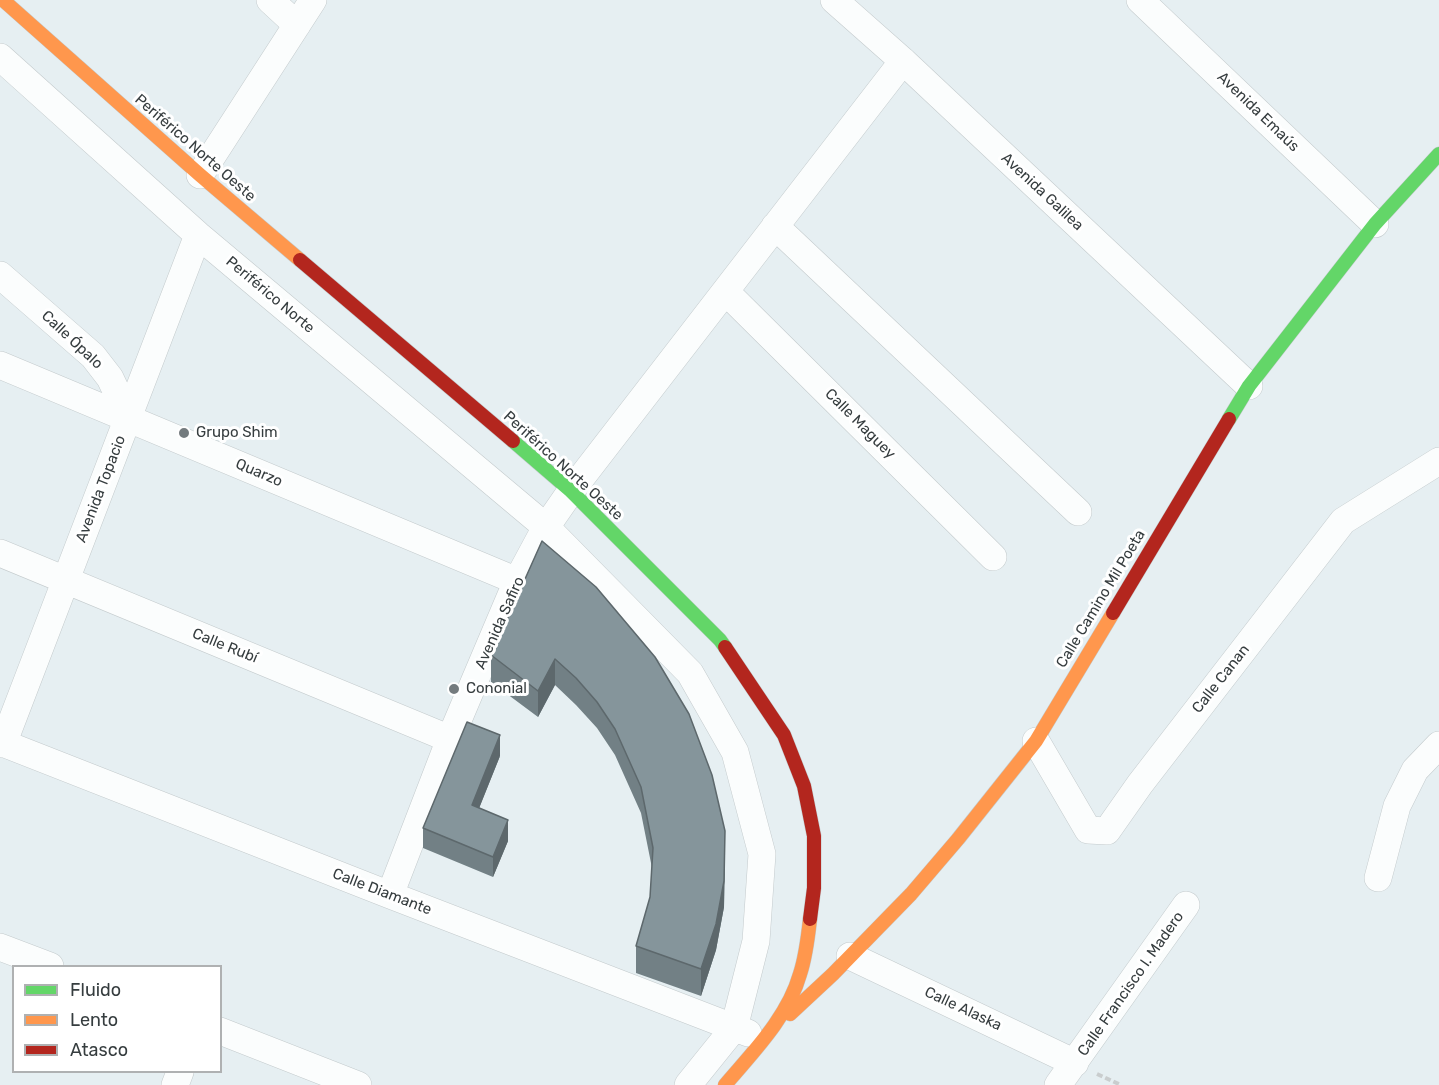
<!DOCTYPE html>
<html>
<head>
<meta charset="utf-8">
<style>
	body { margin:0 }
	#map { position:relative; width:1439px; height:1085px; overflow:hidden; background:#e6eff2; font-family:Rubik,sans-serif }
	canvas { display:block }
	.legend { position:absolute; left:12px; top:965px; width:210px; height:108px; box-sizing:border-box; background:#fff; border:2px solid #afb1b2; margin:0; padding:8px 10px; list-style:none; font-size:18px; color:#363d3f }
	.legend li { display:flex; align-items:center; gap:12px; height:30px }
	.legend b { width:30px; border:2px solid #afb1b2 }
</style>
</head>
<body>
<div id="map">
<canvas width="1439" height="1085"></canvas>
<ul class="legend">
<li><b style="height:8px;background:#63d668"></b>Fluido</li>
<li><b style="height:8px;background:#ff974d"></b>Lento</li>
<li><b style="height:8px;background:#b3261e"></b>Atasco</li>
</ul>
</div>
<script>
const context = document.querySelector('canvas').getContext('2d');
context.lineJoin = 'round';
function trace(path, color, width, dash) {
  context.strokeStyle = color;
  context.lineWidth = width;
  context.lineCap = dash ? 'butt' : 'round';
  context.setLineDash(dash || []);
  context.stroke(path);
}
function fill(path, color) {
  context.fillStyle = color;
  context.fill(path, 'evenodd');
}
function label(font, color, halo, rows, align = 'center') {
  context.font = font + ' Rubik,sans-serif';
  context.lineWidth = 6;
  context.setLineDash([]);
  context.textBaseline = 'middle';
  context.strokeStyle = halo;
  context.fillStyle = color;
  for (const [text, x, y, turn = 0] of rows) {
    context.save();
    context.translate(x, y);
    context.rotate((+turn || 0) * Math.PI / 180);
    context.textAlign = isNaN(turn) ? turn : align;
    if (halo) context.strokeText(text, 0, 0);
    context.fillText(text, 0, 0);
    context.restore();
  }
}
const path = new Path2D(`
	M1097 1074 1121 1085`);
const street = new Path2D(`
	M270 0 297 25
	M834 0 903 61 1249 386
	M1140 0 1375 224
	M0 57 198 235 546 527 690 673 735 752 762 854 756 941 734 1028 688 1085
	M200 175 313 0
	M775 226 1078 512
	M0 275 93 356 110 378 129 418
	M726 292 993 557
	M0 365 517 581
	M0 553 450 739
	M1036 741 1088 830 1107 831 1140 784 1343 521 1439 461
	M0 742 390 895 748 1033
	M3 744 198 235
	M1378 878 1397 806 1415 770 1439 745
	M390 895 450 739 517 581 546 527 571 491 903 61
	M0 947 50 966
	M850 956 1075 1063
	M220 1031 358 1085
	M175 1085 180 1072
	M1058 1085 1186 905`);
const fast = new Path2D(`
	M1229 419 1249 386 1375 224 1439 154
	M513 441 571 491 720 640 725 647`);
const slow = new Path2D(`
	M3 0 200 175 300 260
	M790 1014 833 974 911 894 958 839 1036 741 1113 613
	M725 1085C753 1052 788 1017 800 974 806 956 808 937 810 919`);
const jam = new Path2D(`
	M300 260 513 441
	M1113 613 1229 419
	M725 647 784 735 804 786 814 836V888L810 919`);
const wall = new Path2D(`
	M542 541 725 857 724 907 716 950 701 996 636 973V946L650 897 652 868 641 813 615 755 597 728 576 705 555 685 538 717 491 682V655Z
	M500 756 479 808 508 841 493 877 423 848V828Z`);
const shadedWall = new Path2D(`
	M555 659V685L538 717V691Z
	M500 735V756L472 826V805Z
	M508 820V841L493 877V857Z
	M725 831 724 907 716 950 701 996V969Z`);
const building = new Path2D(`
	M542 541 596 587 655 657 689 714 712 775 725 831 724 881 716 924 701 969 636 946 650 897 653 848 641 787 615 729 597 702 576 678 555 659 538 691 491 655Z
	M467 722 500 735 472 805 508 820 493 857 423 828Z`);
const markers = [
	[184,433,6,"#747b7e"],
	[454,689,6,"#747b7e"]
];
const streetNames = [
	["Avenida Emaús",1258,112,44],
	["Periférico Norte Oeste",195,148,41],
	["Avenida Galilea",1042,192,43],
	["Periférico Norte",270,295,40],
	["Calle Ópalo",72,340,43],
	["Calle Maguey",860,424,45],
	["Periférico Norte Oeste",563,466,42],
	["Quarzo",259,473,23],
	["Avenida Topacio",101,489,-69],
	["Calle Camino Mil Poeta",1101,599,-59],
	["Avenida Safiro",500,623,-66],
	["Calle Rubí",225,646,22],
	["Calle Canan",1221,679,-52],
	["Calle Diamante",382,892,21],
	["Calle Francisco I. Madero",1131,984,-55],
	["Calle Alaska",963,1009,25]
];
const poiNames = [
	["Grupo Shim",196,433],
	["Cononial",466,689]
];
trace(street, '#c3cacc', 28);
trace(fast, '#c3cacc', 15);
trace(slow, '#c3cacc', 15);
trace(jam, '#c3cacc', 15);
trace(path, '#c9cdce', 4, [6, 3]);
trace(street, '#fbfdfd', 27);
trace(fast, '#63d668', 14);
trace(slow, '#ff974d', 14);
trace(jam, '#b3261e', 14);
fill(wall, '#728085');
fill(shadedWall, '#5d686c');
fill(building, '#85959b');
trace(building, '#5d686c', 1.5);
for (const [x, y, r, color] of markers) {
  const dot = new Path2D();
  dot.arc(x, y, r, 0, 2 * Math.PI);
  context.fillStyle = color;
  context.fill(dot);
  trace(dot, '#fff', 2);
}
label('15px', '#363d3f', '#fff', streetNames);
label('15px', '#363d3f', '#fff', poiNames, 'left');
</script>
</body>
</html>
